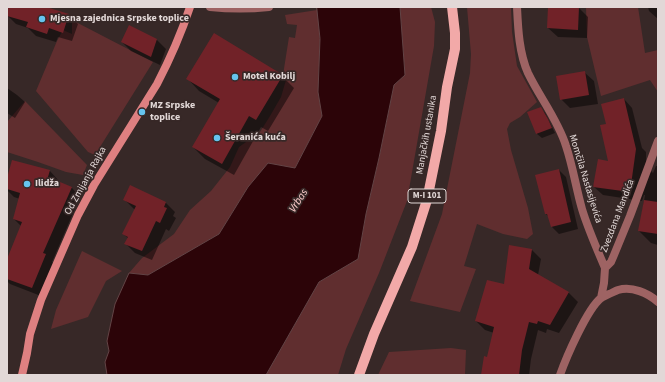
<!DOCTYPE html>
<html>
<head>
<meta charset="utf-8">
<style>
	body { margin:0 }
	#map { position:relative; width:665px; height:382px; overflow:hidden; background:#372827; font-family:"Source Sans 3",sans-serif }
	canvas { display:block }
	.frame { position:absolute; inset:0; border:8px solid #e2d8d7; pointer-events:none }
</style>
</head>
<body>
<div id="map">
<canvas width="665" height="382"></canvas>
<div class="frame"></div>
</div>
<script>
const context = document.querySelector('canvas').getContext('2d');
context.lineJoin = 'round';
function fill(path, color) {
  context.fillStyle = color;
  context.fill(path, 'evenodd');
}
function trace(path, color, width, dash) {
  context.strokeStyle = color;
  context.lineWidth = width;
  context.lineCap = dash ? 'butt' : 'round';
  context.setLineDash(dash || []);
  context.stroke(path);
}
function label(font, color, halo, rows, align = 'center') {
  context.font = font + ' "Source Sans 3",sans-serif';
  context.lineWidth = 3.5;
  context.setLineDash([]);
  context.textBaseline = 'middle';
  context.strokeStyle = halo;
  context.fillStyle = color;
  for (const [text, x, y, turn = 0] of rows) {
    context.save();
    context.translate(x, y);
    context.rotate((+turn || 0) * Math.PI / 180);
    context.textAlign = isNaN(turn) ? turn : align;
    if (halo) context.strokeText(text, 0, 0);
    context.fillText(text, 0, 0);
    context.restore();
  }
}
const green = new Path2D(`
	M400 7H431L435 22 434 46 407 201 379 273 346 349 338 375H266L319 282 358 259 366 214 379 158 394 85 405 75Z
	M467 7H511L512 32 517 66 537 102 520 117 510 123 507 129 511 150 528 208 533 234 527 239 503 234 477 224 464 266 476 269 460 312 410 301 442 214 470 73 471 54Z
	M586 7H638L645 53 658 50V92L650 80 601 96 587 37Z
	M317 10 320 39 318 92 322 116 295 168 248 187 219 234 148 275 129 273 142 258 174 234 190 210 211 191 230 167 239 147 260 132 270 116 281 97 286 80 283 75 289 37 295 38 297 25 287 24 285 15Z
	M72 20 153 62 95 155 88 152 36 91 57 41 63 30 72 34Z
	M25 101 87 165 83 175 66 172 38 162 7 152V122Z
	M82 251 122 271 106 281 88 317 51 329 56 310Z
	M451 348 466 350 465 375H378L389 352Z`);
const water = new Path2D(`
	M317 7H400L405 75 394 85 379 158 366 214 358 259 319 282 266 375H107L105 362 109 351 107 341 115 304 129 273 148 275 219 234 248 187 268 163 295 168 322 116 318 92 320 39Z`);
const shadow = new Path2D(`
	M9 7H42L68 15 78 24 72 41 58 37 56 42 36 36 28 28 16 24 7 15Z
	M549 7H575L579 8 588 17 587 38 558 37 548 28Z
	M648 7H658V19L649 11Z
	M130 26 157 40 166 49 160 65 131 51 122 42Z
	M584 72 594 81 598 104 570 108 561 99Z
	M282 76 294 88 268 131 261 127 234 175 205 159 193 147 219 103 199 91 188 79Z
	M7 88 17 95 25 102 15 118 7 113Z
	M624 99 632 108 642 148 646 152V166L653 173 656 166H658V245L651 243 639 231 645 195H644L642 201 603 195 594 187 610 162 607 125Z
	M540 108 545 113 555 133 542 138 537 134 529 113Z
	M13 161 50 171 58 180V182L72 188 80 197 52 262 54 264 41 296 10 284 7 281V262L21 226 14 219 20 199 14 197 7 190V182Z
	M559 170 566 177 578 229 559 234 552 227 549 217 546 214Z
	M124 199 166 203 175 212 173 216 176 218 169 231 166 229 152 260 135 253 126 244 128 238 123 234 135 210Z
	M532 250 541 259 538 275 569 293 578 302 559 333 547 329 546 333 538 330 531 359 529 375H482L488 358 494 333 485 330 476 321 505 286Z`);
const building = new Path2D(`
	M7 7H46L69 14 63 33 49 28 47 34 26 27 28 22 7 16Z
	M548 7H579L578 30 547 28Z
	M129 25 157 39 151 57 121 42Z
	M214 33 283 75 256 120 249 116 222 164 192 147 220 99 186 79Z
	M585 71 589 95 560 100 556 76Z
	M624 98 636 149 630 192 593 187 598 159 608 161 600 125 606 124 601 104Z
	M541 107 548 119 552 128 536 134 527 112Z
	M12 160 50 170 48 177 72 187 43 253 46 254 32 288 7 279V259L22 222 13 219 20 193 7 189V178Z
	M559 169 571 222 551 227 547 214H545L535 175Z
	M130 185 166 202 164 207 167 208 160 223 156 221 142 251 124 244 128 237 122 234 136 206 123 200Z
	M644 200 658 202V234L638 231Z
	M509 245 532 249 529 269 569 292 550 325 538 321 537 324 529 322 522 350 519 375H481L484 356 487 357 494 327 475 321 487 280 504 284Z`);
const street = new Path2D(`
	M210 7C230 9 250 9 269 7
	M517 7C518 28 519 53 528 73 540 98 558 120 566 146 573 167 576 188 582 209 588 229 597 249 605 268
	M601 298 604 283 605 268 611 262 614 255 630 216 658 141
	M560 375C566 358 587 309 601 298 603 297 607 295 609 294 612 293 615 291 618 290 632 286 648 293 658 302`);
const secondary = new Path2D(`
	M22 375 27 353 30 334 41 300 78 215 94 185 157 84C170 59 181 34 190 7`);
const primary = new Path2D(`
	M359 375 374 334 412 247 427 200 441 131 447 87 455 49V33L452 7`);
const markers = [
	[42,19,4,"#66c4ef"],
	[235,77,4,"#66c4ef"],
	[142,112,4,"#66c4ef"],
	[217,138,4,"#66c4ef"],
	[27,184,4,"#66c4ef"]
];
const shields = [
	[427,196,38]
];
const shieldNames = [
	["M-I 101",427,196]
];
const poiNames = [
	["Mjesna zajednica Srpske toplice",50,19],
	["Motel Kobilj",243,77],
	["MZ Srpske",150,106],
	["toplice",150,118],
	["Šeranića kuća",225,138],
	["Ilidža",35,184]
];
const streetNames = [
	["Manjačkih ustanika",427,135,-80],
	["Momčila Nastasijevića",585,179,73],
	["Od Zmijanja Rajka",86,181,-61],
	["Zvezdana Mandića",618,216,-69]
];
const waterNames = [
	["Vrbas",299,201,-57]
];
fill(green, '#602e2f');
fill(water, '#2c0408');
trace(water, '#634446', 1);
fill(shadow, '#0007');
fill(building, '#712228');
trace(street, '#9e6363', 8);
trace(secondary, '#de8081', 8);
trace(primary, '#f2a9a8', 10);
for (const [x, y, r, color] of markers) {
  const dot = new Path2D();
  dot.arc(x, y, r, 0, 2 * Math.PI);
  context.fillStyle = color;
  context.fill(dot);
  trace(dot, '#372827', 1.5);
}
for (const [x, y, w] of shields) {
  const box = new Path2D();
  box.roundRect(x - w / 2, y - 7, w, 14, 3);
  context.fillStyle = '#372827';
  context.fill(box);
  trace(box, '#e2d8d7', 1);
}
label('bold 9px', '#e2d8d7', null, shieldNames);
label('bold 10px', '#e2d8d7', '#372827', poiNames, 'left');
label('10px', '#e2d8d7', '#372827', streetNames);
label('italic 11px', '#fecdcc', '#372827', waterNames);
</script>
</body>
</html>
